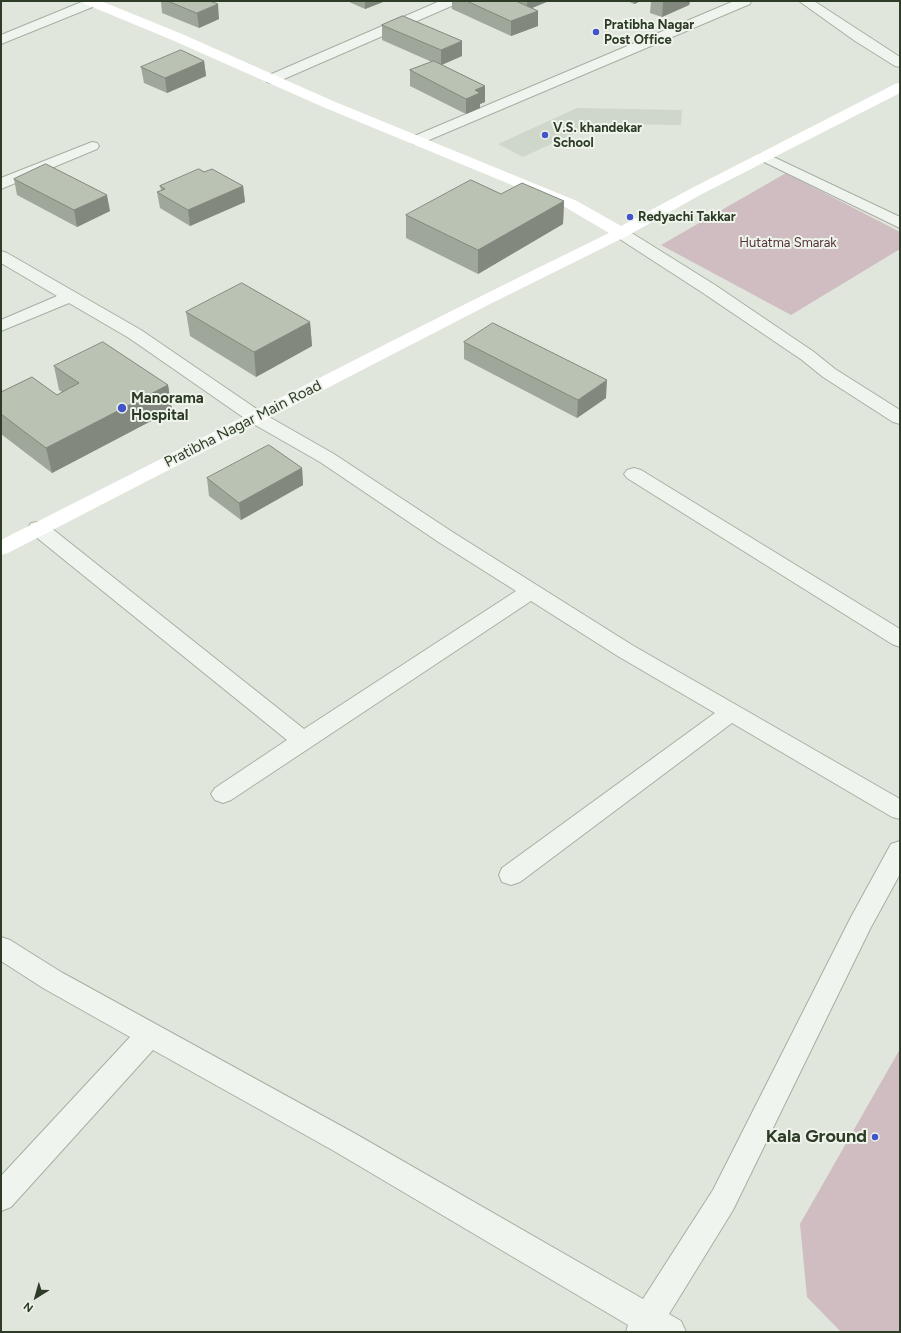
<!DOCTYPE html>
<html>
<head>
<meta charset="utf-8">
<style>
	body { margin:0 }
	#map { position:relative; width:901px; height:1333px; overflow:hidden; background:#e0e6dc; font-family:Figtree,sans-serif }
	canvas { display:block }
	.frame { position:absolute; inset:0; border:2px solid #2e3b26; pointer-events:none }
	.north { position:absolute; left:16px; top:1277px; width:40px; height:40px; -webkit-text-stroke:3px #eef4eb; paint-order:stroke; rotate:217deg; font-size:11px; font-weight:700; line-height:16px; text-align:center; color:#2e3b26 }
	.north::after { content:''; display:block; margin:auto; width:14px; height:18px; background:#2e3b26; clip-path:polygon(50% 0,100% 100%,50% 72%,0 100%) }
</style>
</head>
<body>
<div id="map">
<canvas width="901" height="1333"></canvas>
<div class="frame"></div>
<div class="north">N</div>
</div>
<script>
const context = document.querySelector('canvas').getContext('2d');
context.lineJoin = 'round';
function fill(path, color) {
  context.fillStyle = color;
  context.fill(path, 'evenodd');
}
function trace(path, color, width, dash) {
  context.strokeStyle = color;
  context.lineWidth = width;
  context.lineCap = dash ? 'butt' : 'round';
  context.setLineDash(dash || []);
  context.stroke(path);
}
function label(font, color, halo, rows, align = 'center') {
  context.font = font + ' Figtree,sans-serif';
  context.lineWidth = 4;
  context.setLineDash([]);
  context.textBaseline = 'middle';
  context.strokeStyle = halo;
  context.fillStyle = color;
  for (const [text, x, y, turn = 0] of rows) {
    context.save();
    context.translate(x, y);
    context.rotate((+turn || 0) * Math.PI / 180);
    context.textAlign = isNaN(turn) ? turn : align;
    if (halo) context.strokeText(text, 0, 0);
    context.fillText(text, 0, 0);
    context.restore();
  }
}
const built = new Path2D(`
	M577 108 682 110 681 125 595 124 523 157 498 144Z`);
const green = new Path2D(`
	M786 173 900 232V249L791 315 661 245Z
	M900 1049V1332H841L807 1297 800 1224Z`);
const street = new Path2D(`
	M84 1H101L100 4 1 44V35Z
	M440 1H457L456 4 277 82 272 83 267 82 265 79 267 76Z
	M734 1H751L750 4 422 143 417 144 412 143 410 140 412 137Z
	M799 1H814L900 57V67L895 66 855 41Z
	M92 142 97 143 99 146 97 149 1 189V178Z
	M765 153 900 217V228L760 160 758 157 760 154Z
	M621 228 627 230 715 285 814 352 835 369 900 410V424L893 422 823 377 802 360 703 293 615 236 613 233 615 230Z
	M1 251 7 253 141 330 264 414 334 454 454 533 632 645 900 799V819L892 817 732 723 520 882 511 885 502 882 499 875 502 868 715 713 616 655 531 601 231 800 223 803 215 800 211 794 215 788 287 740 31 533 28 528 31 523 38 522 45 523 304 729 516 591 440 543 320 462 250 422 129 338 69 303 1 331V320L57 296 1 263Z
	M634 468 641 470 900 629V647L892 644 627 478 624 474 627 470Z
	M900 841V874L870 929 733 1210 669 1314 681 1321 686 1332H626L628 1325 334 1151 153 1050 11 1207 1 1211V1176L130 1037 43 988 1 961V937L10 940 61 972 354 1133 643 1299 713 1190 851 917 891 844Z`);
const secondary = new Path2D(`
	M84 1H101L182 34 333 101 577 201 621 226 692 188 895 84 900 83V93L702 194 627 236 490 304 8 553 1 555V540C204 438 405 332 609 233L565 207 323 107 172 40 85 4Z`);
const wall = new Path2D(`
	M161 1H210L219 19 199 28 162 13Z
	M347 1H383V2L365 9Z
	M452 1H549L532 8 538 11V26L511 36 452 9Z
	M627 1H641L634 4Z
	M651 1H690L689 5 662 17 650 13Z
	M382 25 462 56 442 65 485 86V102L480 104V108L466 114 410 86V70L432 62 382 40Z
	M204 61 206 76 167 93 144 83 141 67Z
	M204 172 243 186 245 202 190 226 160 208 157 192 161 190 160 186Z
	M14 179 110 211 77 227 17 195Z
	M501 194 564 201 563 224 478 274 406 238V215Z
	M186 312 310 322 312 346 256 377 190 336Z
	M464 342 606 398 577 418 464 359Z
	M54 366 168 385 172 410 52 473 1 434V392L57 395 62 392 59 390Z
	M302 468 303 485 241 520 209 496 207 478Z`);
const shadedWall = new Path2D(`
	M366 1H383V2L365 9V2Z
	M527 1H549L527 10Z
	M634 1H641L634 4Z
	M666 1H690L689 5 662 17 663 2Z
	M218 4 219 19 199 28 197 13Z
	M538 11V26L511 36V21Z
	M462 41V56L441 65V50Z
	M204 61 206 76 167 93 165 78Z
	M485 86V102L480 104V108L466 114V99L475 90Z
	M243 186 245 202 190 226 188 210Z
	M107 195 110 211 77 227 74 210Z
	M564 201 563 224 478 274V250Z
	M310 322 312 346 256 377 254 352Z
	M607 380 606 398 577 418 578 400Z
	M168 385 172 410 52 473 46 448Z
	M302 468 303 485 241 520 239 503Z`);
const building = new Path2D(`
	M168 1H210L218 4 197 13Z
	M467 1H516L538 11 511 21Z
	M403 16 462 41 441 50 382 25Z
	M181 50 204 61 165 78 141 67Z
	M434 61 485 86 475 90 480 93 466 99 410 70Z
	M46 164 107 195 74 210 14 179Z
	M199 169 204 172 212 169 243 186 188 210 157 192 165 189 160 186Z
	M471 180 501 194 522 183 564 201 478 250 406 215Z
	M242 283 310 322 254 352 186 312Z
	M493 323 607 380 578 400 464 342Z
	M103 342 168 385 46 448 1 414V392L32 377 57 395 79 383 54 366Z
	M269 445 302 468 239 503 207 478Z`);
const markers = [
	[596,32,4,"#4154ca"],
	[545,135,4,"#4154ca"],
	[630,217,4,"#4154ca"],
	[122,408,5,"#4154ca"],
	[875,1137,4,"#4154ca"]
];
const farPoinames = [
	["Pratibha Nagar",604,25],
	["Post Office",604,40],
	["V.S. khandekar",553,128],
	["School",553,143],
	["Redyachi Takkar",638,217]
];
const farParknames = [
	["Hutatma Smarak",788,243]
];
const poiNames = [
	["Manorama",131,399],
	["Hospital",131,416]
];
const streetNames = [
	["Pratibha Nagar Main Road",243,424,-27]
];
const nearPoinames = [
	["Kala Ground",867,1137]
];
fill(built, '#cfd7ca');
fill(green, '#cfbdc1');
trace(street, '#a7afa2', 2);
fill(street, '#f0f4ee');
fill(secondary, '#fff');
fill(wall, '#9fa79a');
fill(shadedWall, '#82887d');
fill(building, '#b9c2b3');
trace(building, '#82887d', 1);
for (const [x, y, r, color] of markers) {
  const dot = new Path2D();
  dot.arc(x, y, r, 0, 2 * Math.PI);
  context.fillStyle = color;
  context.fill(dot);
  trace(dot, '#eef4eb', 1.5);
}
label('bold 13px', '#2e3b26', '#eef4eb', farPoinames, 'left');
label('13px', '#57343a', '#eef4eb', farParknames);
label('bold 15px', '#2e3b26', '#eef4eb', poiNames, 'left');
label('15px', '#2e3b26', '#eef4eb', streetNames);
label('bold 18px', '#2e3b26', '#eef4eb', nearPoinames, 'right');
</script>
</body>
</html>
